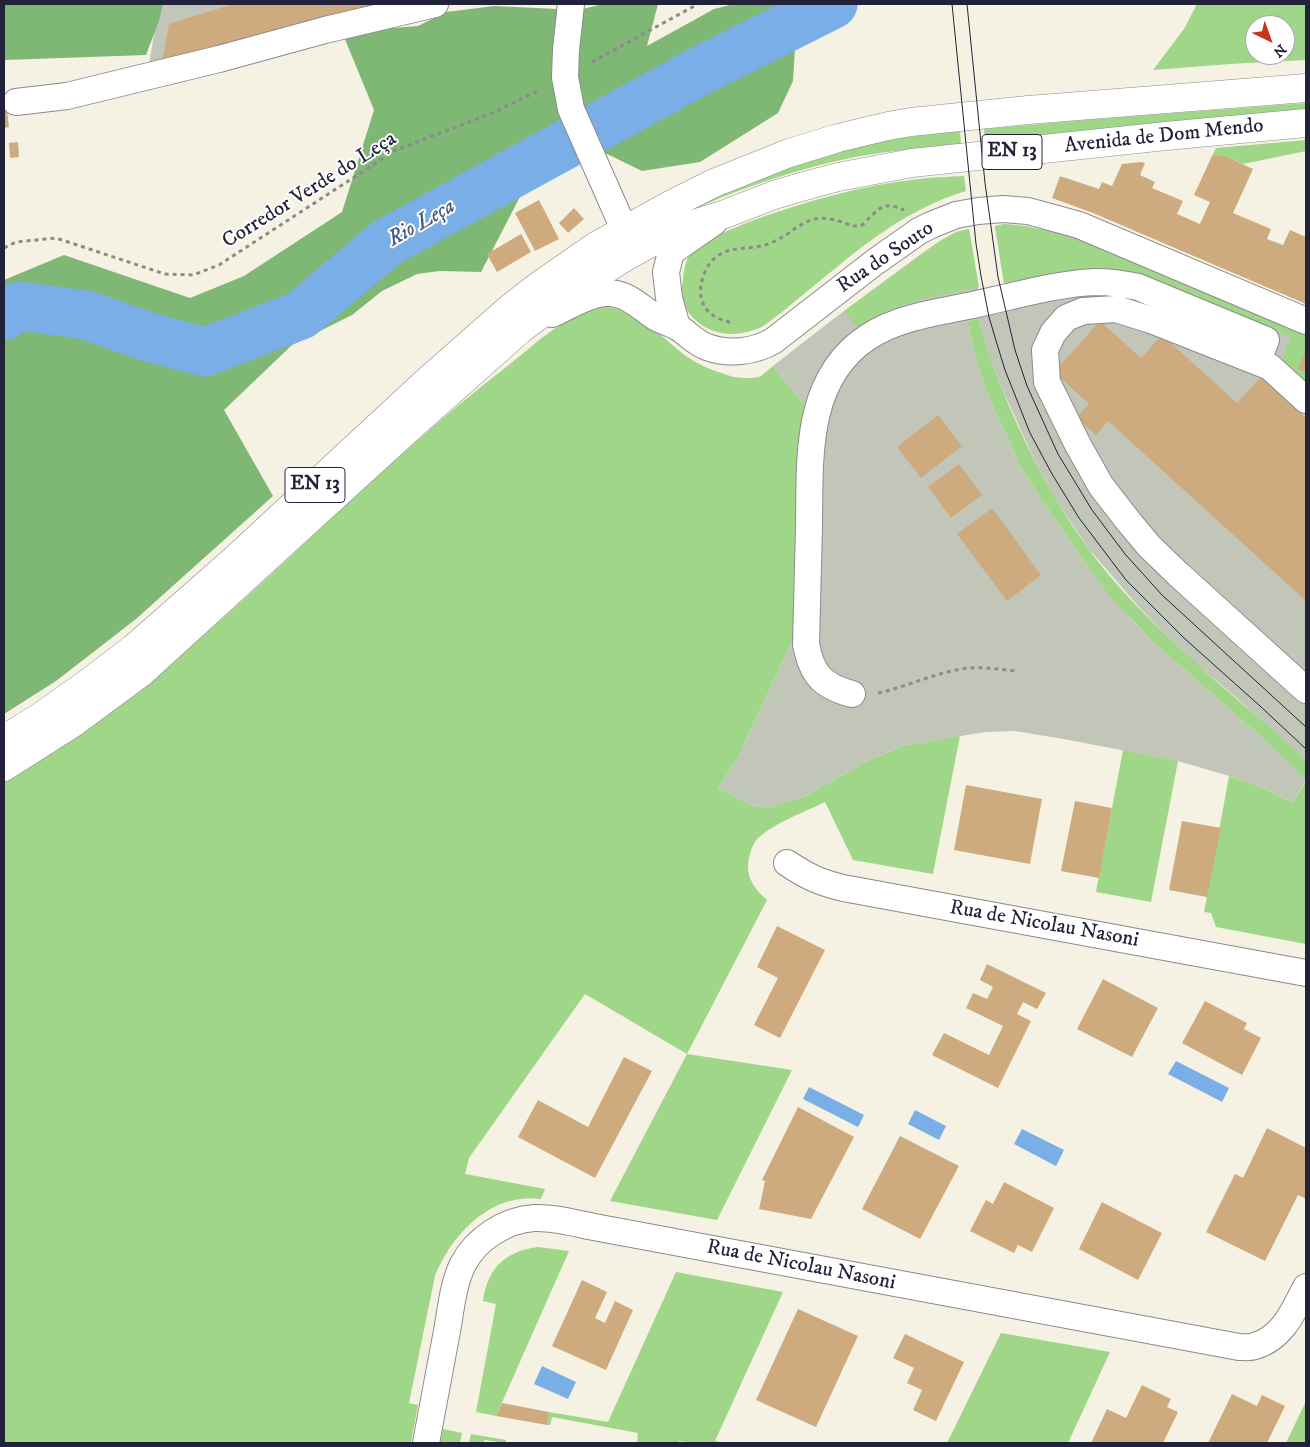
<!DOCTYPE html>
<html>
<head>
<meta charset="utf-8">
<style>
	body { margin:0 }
	#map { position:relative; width:1310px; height:1447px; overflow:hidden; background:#f6f2e3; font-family:"IM FELL DW Pica",serif }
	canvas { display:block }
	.frame { position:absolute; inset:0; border:5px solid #22223b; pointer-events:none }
	.north { position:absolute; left:1245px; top:15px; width:50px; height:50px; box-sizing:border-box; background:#fff; border:1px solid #a7a7b1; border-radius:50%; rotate:138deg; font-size:14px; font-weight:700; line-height:20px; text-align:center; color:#22223b }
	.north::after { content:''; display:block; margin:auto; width:18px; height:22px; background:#c8321e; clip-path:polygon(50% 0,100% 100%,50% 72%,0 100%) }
</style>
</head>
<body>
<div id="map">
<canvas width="1310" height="1447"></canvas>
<div class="frame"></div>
<div class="north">N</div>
</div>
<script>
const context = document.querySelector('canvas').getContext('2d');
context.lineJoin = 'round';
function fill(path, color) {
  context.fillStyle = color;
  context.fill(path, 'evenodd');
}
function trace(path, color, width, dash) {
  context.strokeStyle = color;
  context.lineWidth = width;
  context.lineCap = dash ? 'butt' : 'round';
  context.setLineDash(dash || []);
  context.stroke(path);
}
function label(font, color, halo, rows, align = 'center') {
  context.font = font + ' "IM FELL DW Pica",serif';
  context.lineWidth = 4;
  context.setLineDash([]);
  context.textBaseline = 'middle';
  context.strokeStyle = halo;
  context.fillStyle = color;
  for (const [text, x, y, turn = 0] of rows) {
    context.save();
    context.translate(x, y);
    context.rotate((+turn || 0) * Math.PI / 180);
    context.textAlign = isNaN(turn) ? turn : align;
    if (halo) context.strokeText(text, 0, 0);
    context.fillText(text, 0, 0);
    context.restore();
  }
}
const industrial = new Path2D(`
	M159 4H396L148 70Z
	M1004 224 1027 226 1251 311 1306 335V761L1239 700 1194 662 1163 632 1137 605 1088 548 1053 495 1033 457 1001 386 985 344 979 319 967 321 979 370 990 400 1023 471 1044 503 1092 572 1132 620 1151 640 1267 742 1306 780 1293 803 1264 788 1229 776 1178 761 1069 740 1015 731 985 732 902 746 866 762 803 797 766 808 751 805 718 788 737 759 795 635 810 412 773 366 832 320 925 251 940 241 956 232 969 229 979 294 1005 289 995 226Z`);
const green = new Path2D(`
	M1197 4H1306V60L1230 64 1153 70 1184 29ZM1255 25H1285V55H1255Z
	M1306 103V109L985 142 984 129 1085 120Z
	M960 131 961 144C925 147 890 151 855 157 809 166 763 181 720 198 697 208 674 220 651 231 674 219 696 206 719 196 772 172 827 153 884 141 909 136 934 134 960 131Z
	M1306 140V151L1243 164 1223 155 1212 156 1216 148Z
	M964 176 966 191C899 211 851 256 799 298 787 308 775 318 762 327 753 330 743 334 733 334 712 335 686 320 682 297 681 291 682 285 683 279 684 271 685 259 691 254 706 238 734 228 754 220 807 201 863 185 919 179 934 177 949 177 964 176Z
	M1004 224C1029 226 1052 231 1077 238L1306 335V382L1282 360 1291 337 1129 272C1091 261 1042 276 1004 283L995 226Z
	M969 229 979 287C951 293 922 297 895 308 882 313 870 320 858 328L844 311 940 241 956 232Z
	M605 307C637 309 658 334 682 353 697 365 716 372 734 377 741 378 754 379 761 376 765 373 769 369 773 366L810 412 795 635 737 759 718 788 751 805 766 808 803 797 866 762 902 746 960 736 933 874 853 860 825 802C807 811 766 826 755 842 751 848 749 857 748 864 747 879 756 891 767 900L687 1054 792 1070 717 1220 610 1201 687 1054 585 994 469 1158 465 1174 545 1189 541 1199C492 1192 452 1233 435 1276L409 1403 418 1405 411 1443H4V782C40 759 74 735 109 710 125 699 141 688 156 676 277 576 385 460 510 364 538 342 569 311 605 307Z
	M979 319C986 350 998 379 1010 408 1031 457 1056 503 1087 547 1117 588 1155 626 1193 660 1229 695 1271 725 1306 761V780L1267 742 1151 640 1110 596 1092 572 1044 503 1023 471 990 400 979 370 967 321Z
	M1123 750 1178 761 1151 902 1096 892Z
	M1229 776 1264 788 1293 803 1306 781V944L1216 927 1211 913 1204 912Z
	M538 1247 569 1251 496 1416 476 1412 496 1304 483 1301C487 1269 505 1251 538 1247Z
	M676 1272 783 1292 715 1441 727 1443H691L679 1441V1443H644L637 1442 638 1433 552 1417 550 1425H547L549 1412 608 1422Z
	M1001 1333 1110 1352 1068 1443H947Z
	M1306 1401V1443H1286Z
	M443 1429 462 1433 460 1443H440Z
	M471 1434 506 1440V1443L485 1440 483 1443H469Z`);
const forest = new Path2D(`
	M4 4H163L159 21 146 55 4 60Z
	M603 4H658L647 46 714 9 734 4H776L797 16 793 81 778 113 700 162 642 171 607 154 560 166 525 187 481 272 440 271 417 274 382 291 352 315 292 345 224 410 273 496 136 619 56 681 4 714V280L64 255 190 298 244 276 342 212 374 110 342 32 418 26 446 12 494 6 579 10Z`);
const water = new Path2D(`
	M1176 1061 1229 1088 1222 1102 1168 1074Z
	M809 1087 864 1115 858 1127 803 1099Z
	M915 1110 946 1126 939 1140 908 1124Z
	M1022 1129 1064 1150 1056 1166 1014 1144Z
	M542 1366 576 1382 568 1399 534 1384Z`);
const river = new Path2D(`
	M4 316 19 306 86 315 152 338 205 352 301 315 386 243 696 73 833 4`);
const building = new Path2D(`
	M233 4H377V5L161 67 169 24Z
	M4 103H6L9 127 4 128Z
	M18 142 19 157 10 158 9 143Z
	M1223 155 1253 169 1233 213 1271 229 1267 239 1283 245 1290 230 1306 237V304L1093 213 1052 198 1060 176 1099 189 1102 182 1112 186 1122 164 1141 162 1145 163 1140 175 1155 182 1152 188 1183 201 1177 214 1200 224 1210 202 1194 195 1212 156Z
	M539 200 559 239 535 251 515 213Z
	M574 208 584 219 568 233 559 223Z
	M521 234 531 252 497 272 487 254Z
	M1100 321 1141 358 1162 335 1237 403 1261 377 1306 418V601L1108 421 1096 435 1076 418 1089 404 1054 372Z
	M1306 351V372L1298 369Z
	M938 415 962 446 921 478 897 447Z
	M959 464 982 495 951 518 928 487Z
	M992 508 1041 575 1007 601 957 534Z
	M966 785 1042 799 1030 864 954 850Z
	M1075 801 1112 808 1099 878 1061 871Z
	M1182 821 1221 828 1207 897 1169 890Z
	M777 926 825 950 780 1038 754 1025 778 978 757 967Z
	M987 964 1046 993 1037 1009 1023 1002 1017 1014 1031 1021 998 1088 932 1055 944 1033 989 1055 1003 1026 966 1008 973 993 987 999 993 987 980 980Z
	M1103 979 1158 1008 1132 1057 1077 1029Z
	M1205 1001 1247 1023 1244 1029 1261 1038 1242 1075 1182 1043Z
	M624 1057 652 1071 595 1178 518 1137 538 1100 588 1127Z
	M798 1107 854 1137 811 1219 759 1209 765 1181 762 1180Z
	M1267 1128 1306 1148V1199L1298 1195 1265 1261 1206 1232 1235 1174 1243 1178Z
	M900 1136 959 1166 920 1239 862 1209Z
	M1004 1182 1054 1208 1032 1252 1018 1245 1014 1253 970 1231 986 1200 993 1204Z
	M1102 1202 1162 1233 1138 1280 1079 1249Z
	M582 1280 607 1292 595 1318 605 1323 615 1301 633 1310 606 1370 552 1346Z
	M798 1309 858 1336 816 1427 756 1400Z
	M905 1334 964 1362 936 1421 913 1410 922 1390 907 1383 914 1368 893 1358Z
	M1142 1385 1171 1399 1167 1407 1178 1412 1163 1443H1091L1107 1409 1126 1418Z
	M1232 1394 1257 1406 1262 1395 1285 1406 1267 1443H1208Z
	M502 1403 549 1412 547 1425 496 1416Z`);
const path = new Path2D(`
	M592 62 698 4
	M4 248 16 242 56 238 165 274 193 275 219 265 396 150 490 114 540 90
	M730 322C718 320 705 313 702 300 699 292 701 282 704 274 719 238 749 255 775 241 789 235 800 222 815 219 824 217 837 220 845 223 850 225 854 227 860 226 863 225 866 222 868 219 883 205 885 202 904 210
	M878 693C906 687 932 674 961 669 979 666 997 669 1016 671`);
const minor = new Path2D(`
	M571 4 566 50 565 77 571 109 624 229
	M16 102 67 96 219 59 325 30 435 4
	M552 314C568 307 591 292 608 293 627 293 640 307 655 317 662 321 671 323 679 328 688 334 696 343 707 347 728 355 754 352 773 341L875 262 919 231 931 225 956 215 978 211 1003 209 1028 211 1079 225 1306 321
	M677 327 669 298 666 272 671 252 714 222
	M1306 400 1270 367 1151 320 1116 309 1083 311 1066 318 1053 333 1045 350 1047 382 1078 445 1101 486 1129 522 1149 546 1178 574 1306 690
	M852 694C822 686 812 675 806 644 807 605 808 566 809 527 810 459 804 379 868 337 900 316 941 312 977 304 1014 296 1059 283 1096 282 1110 282 1124 284 1138 287L1266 340 1257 362
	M787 863C808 877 819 882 843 888L1306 973
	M426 1443C433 1406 440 1368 447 1331 451 1309 453 1284 463 1264 476 1239 505 1220 534 1218 553 1217 574 1223 594 1227L1239 1347C1244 1347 1250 1348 1255 1346 1283 1338 1294 1310 1306 1287`);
const major = new Path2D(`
	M4 739 40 717 88 683 134 648 233 561 426 382 509 309 537 287 596 246 670 205 714 183 789 153 838 138 888 126 911 122 1028 110 1306 88
	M4 767 73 723 142 672 406 431 522 328 576 288 627 256 674 230 725 214 774 195 808 185 838 177 912 163 1166 136 1306 123`);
const tram = new Path2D(`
	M952 4 976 244 981 276 989 317 997 344 1005 370 1030 433 1052 474 1079 518 1126 580 1184 638 1260 706 1306 749
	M967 4 985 183 998 277 1015 350 1027 386 1058 454 1092 510 1125 554 1162 595 1306 727`);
const shields = [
	[1012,152,60],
	[315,485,60]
];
const shieldNames = [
	["EN 13",1012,152],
	["EN 13",315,485]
];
const streetNames = [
	["Avenida de Dom Mendo",1164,137,-6],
	["Corredor Verde do Leça",310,191,-32],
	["Rua do Souto",886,258,-34],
	["Rua de Nicolau Nasoni",1044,925,10],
	["Rua de Nicolau Nasoni",801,1266,11]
];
const waterNames = [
	["Rio Leça",422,224,-30]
];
fill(industrial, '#c2c6b9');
fill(green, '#9fd688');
fill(forest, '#7fb774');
fill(water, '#7aaee7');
trace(river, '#7aaee7', 49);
fill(building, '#cdab7f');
trace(minor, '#8c8a8f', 28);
trace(major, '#8c8a8f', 29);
trace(path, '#8c8a8f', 3, [4, 4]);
trace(minor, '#fff', 26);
trace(major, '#fff', 28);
trace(tram, '#22223b', 1);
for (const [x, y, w] of shields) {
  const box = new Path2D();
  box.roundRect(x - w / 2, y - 17.5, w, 35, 4);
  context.fillStyle = '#fff';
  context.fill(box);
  trace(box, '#22223b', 1);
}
label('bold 20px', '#22223b', null, shieldNames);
label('21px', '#22223b', '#fff', streetNames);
label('italic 22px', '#455a80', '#fff', waterNames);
</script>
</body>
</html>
